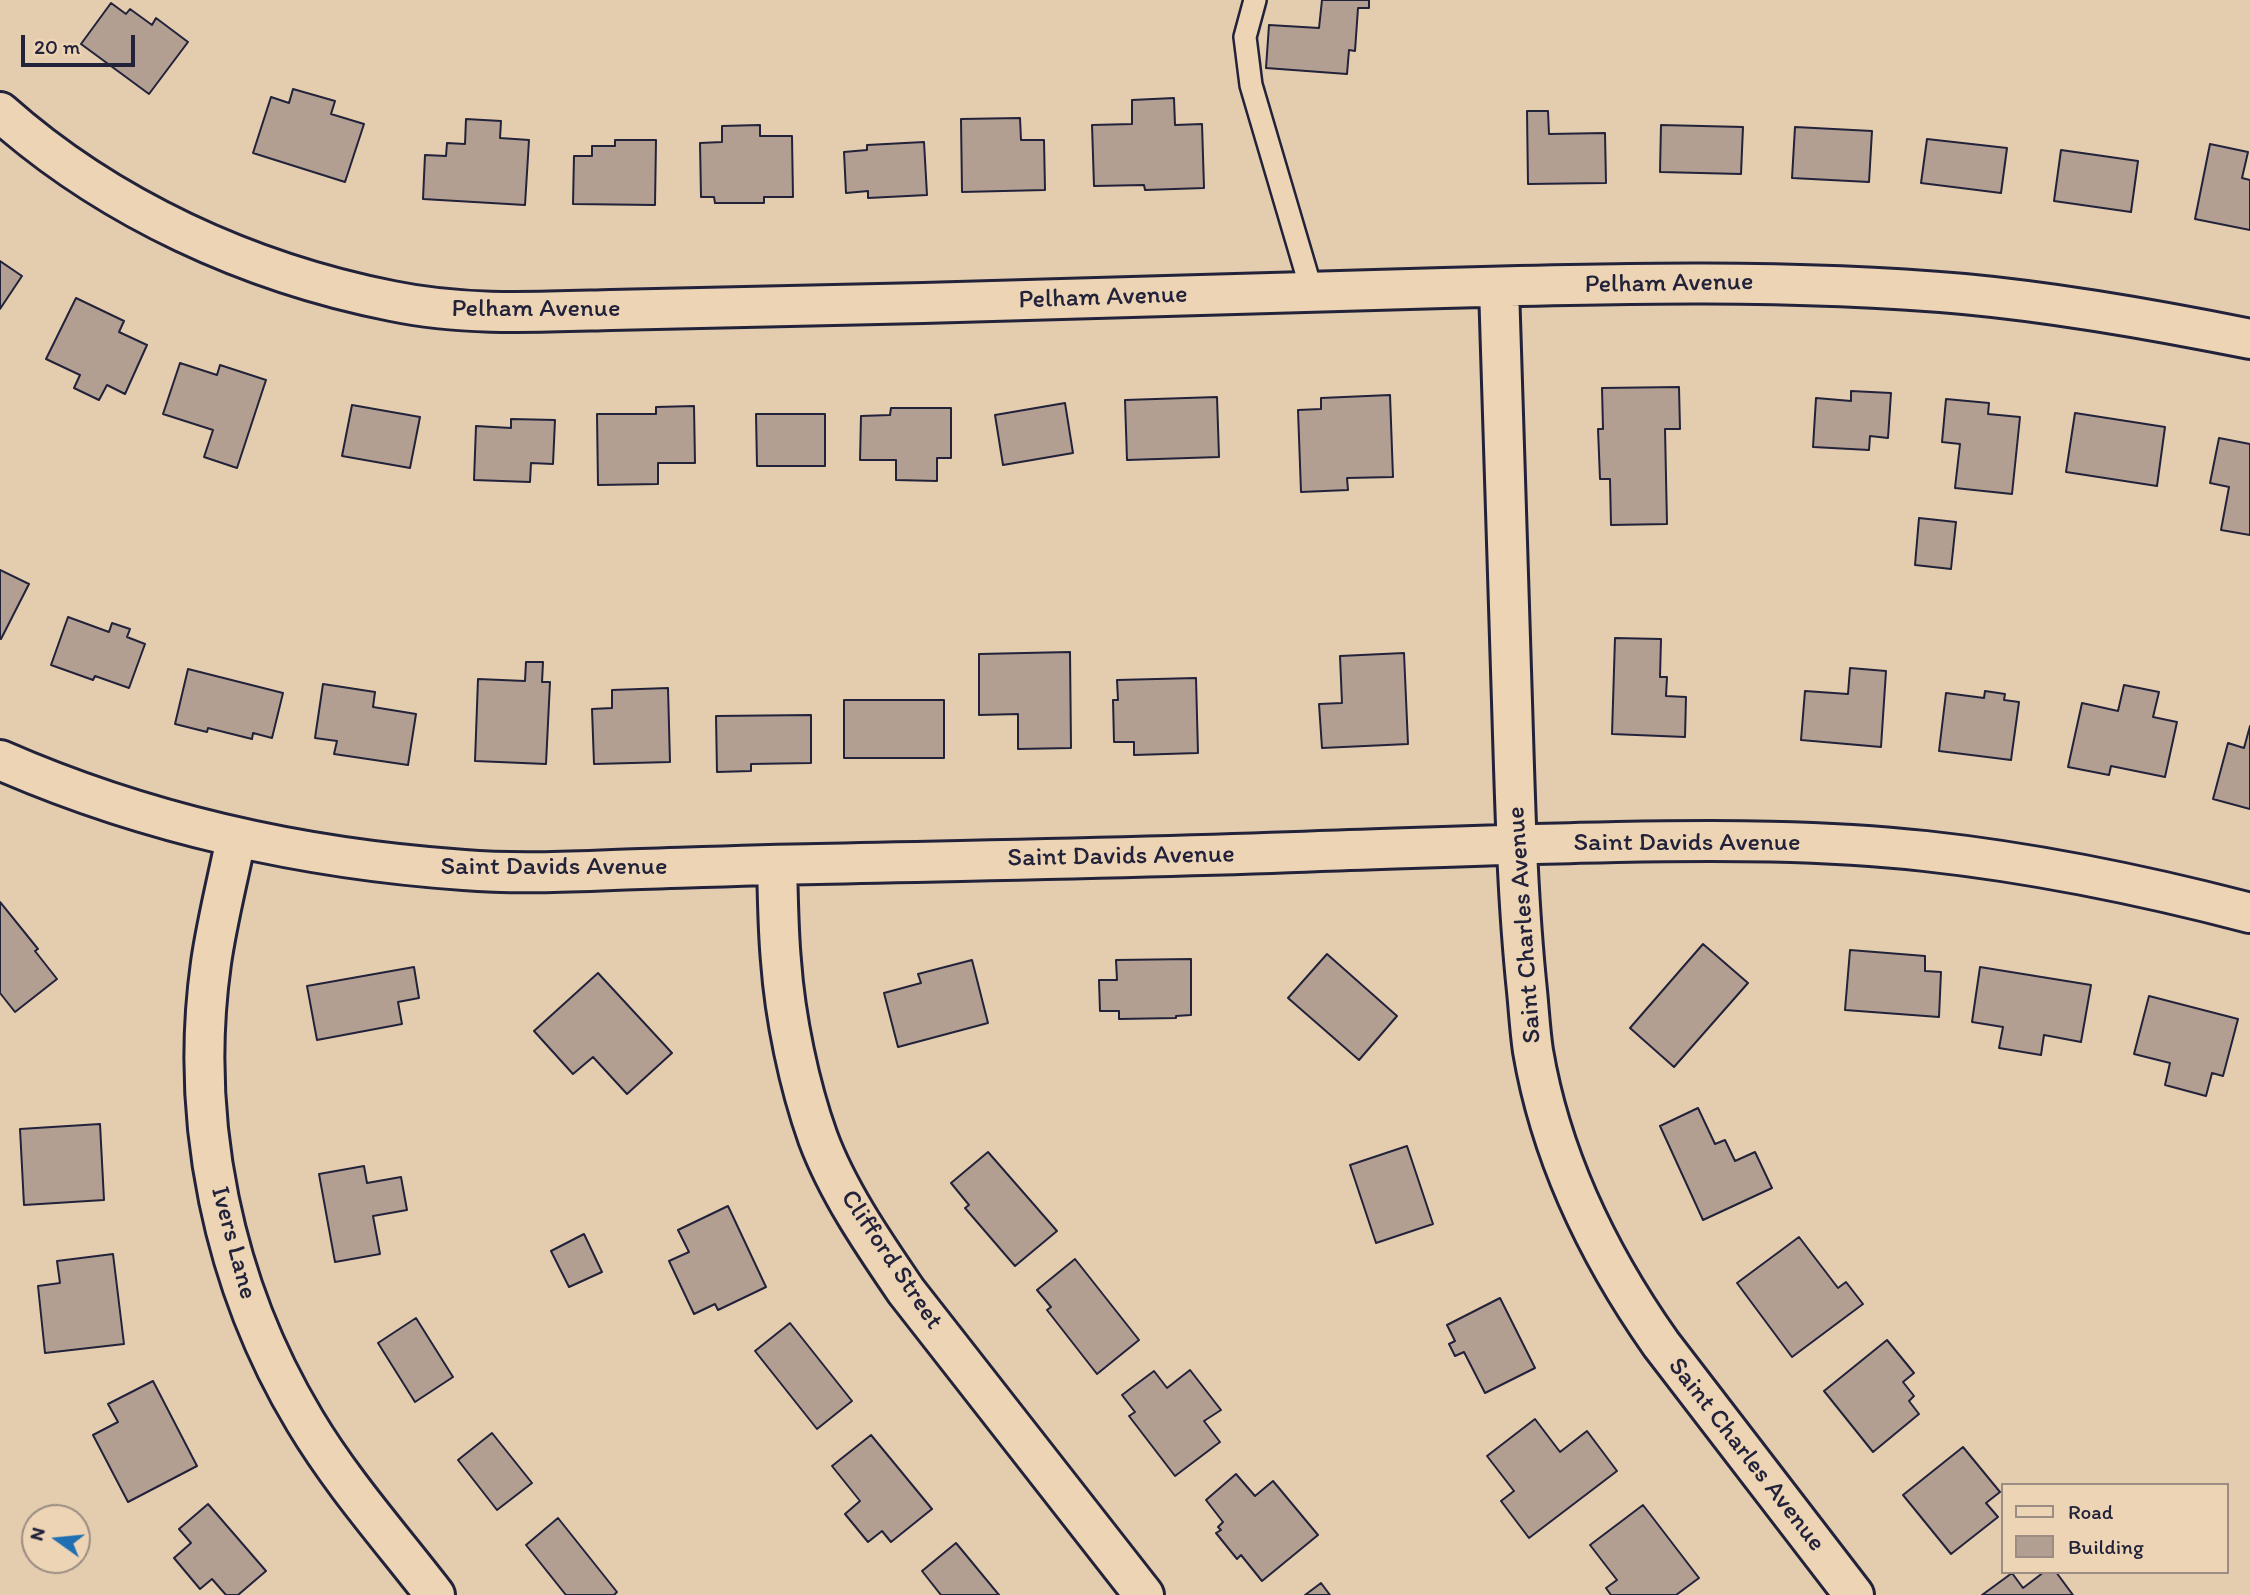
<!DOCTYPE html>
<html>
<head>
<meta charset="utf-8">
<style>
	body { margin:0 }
	#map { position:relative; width:2250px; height:1595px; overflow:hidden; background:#e4cdaf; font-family:Itim,sans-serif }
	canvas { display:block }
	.legend { position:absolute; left:2001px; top:1483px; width:228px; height:91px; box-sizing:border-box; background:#ecd4b4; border:2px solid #9b8d84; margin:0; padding:9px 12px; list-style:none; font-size:21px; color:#22223b }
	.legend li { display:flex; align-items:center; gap:14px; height:35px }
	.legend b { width:35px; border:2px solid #9b8d84 }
	.north { position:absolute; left:21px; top:1504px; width:70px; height:70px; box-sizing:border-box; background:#ecd4b4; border:2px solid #9b8d84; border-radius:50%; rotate:285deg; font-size:19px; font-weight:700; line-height:28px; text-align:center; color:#22223b }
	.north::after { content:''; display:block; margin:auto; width:24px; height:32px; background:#1f6fb2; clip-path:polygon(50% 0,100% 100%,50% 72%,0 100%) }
	.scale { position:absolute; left:21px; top:35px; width:114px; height:32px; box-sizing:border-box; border:4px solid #22223b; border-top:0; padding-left:9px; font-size:21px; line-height:24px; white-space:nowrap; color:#22223b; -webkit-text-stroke:5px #ecd4b4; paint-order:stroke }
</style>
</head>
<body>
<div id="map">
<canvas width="2250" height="1595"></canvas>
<ul class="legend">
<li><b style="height:9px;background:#ecd4b4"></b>Road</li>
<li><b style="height:19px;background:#b29f91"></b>Building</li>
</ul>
<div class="north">N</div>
<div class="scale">20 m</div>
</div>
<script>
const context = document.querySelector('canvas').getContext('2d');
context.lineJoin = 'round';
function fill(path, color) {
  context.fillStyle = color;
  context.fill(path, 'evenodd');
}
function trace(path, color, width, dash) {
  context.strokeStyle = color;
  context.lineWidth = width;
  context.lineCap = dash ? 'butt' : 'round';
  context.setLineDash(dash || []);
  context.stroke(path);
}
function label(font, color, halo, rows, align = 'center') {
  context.font = font + ' Itim,sans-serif';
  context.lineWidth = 5;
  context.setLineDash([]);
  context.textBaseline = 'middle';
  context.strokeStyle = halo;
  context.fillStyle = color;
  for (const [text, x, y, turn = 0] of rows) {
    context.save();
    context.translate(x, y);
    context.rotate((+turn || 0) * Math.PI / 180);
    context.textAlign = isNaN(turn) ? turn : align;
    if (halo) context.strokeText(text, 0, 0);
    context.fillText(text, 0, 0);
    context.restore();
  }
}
const building = new Path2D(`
	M1322 0H1369V8H1358L1355 51 1349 50 1347 74 1266 68 1269 25 1319 28Z
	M111 3 126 14 130 9 152 25 156 18 188 42 149 94 81 44Z
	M293 89 335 101 331 114 364 124 345 182 253 153 271 97 289 103Z
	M1174 98 1175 125 1202 124 1204 188 1145 190 1144 185 1094 186 1092 125 1132 124V100Z
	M1527 111H1548L1549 134 1605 133 1606 183 1528 184Z
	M1020 118 1021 140H1044L1045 190 962 192 961 119Z
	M466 119 501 121 500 138 529 140 525 205 423 199 425 155 446 156 447 143 465 144Z
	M760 125V136H792L793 197H764V203H715L714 197H701L700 143 722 142V126Z
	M1661 125 1743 127 1741 174 1660 172Z
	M1795 127 1872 131 1869 182 1792 178Z
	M1927 139 2007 148 2001 193 1921 183Z
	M615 140H656L655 205 573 204 574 156H592V146H615Z
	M924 142 927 195 868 198V191L846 193 844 152 867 150V145Z
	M2210 144 2248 152 2242 178 2250 180V230L2195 219Z
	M2061 150 2138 161 2131 212 2054 201Z
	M0 261 22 276 0 309Z
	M76 298 124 321 119 332 147 345 125 394 107 385 99 400 74 388 80 375 46 359Z
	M180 363 217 375 220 365 266 380 237 468 204 457 213 430 163 414Z
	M1679 387 1680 429H1665L1667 524 1611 525 1610 479H1600L1598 429H1603L1602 388Z
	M1851 391 1891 393 1888 438 1870 436 1869 450 1813 447 1816 398 1851 401Z
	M1390 395 1393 477 1347 478 1348 490 1301 492 1298 410 1321 409V398Z
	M1217 397 1219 457 1127 460 1125 400Z
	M1946 399 1989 403 1988 414 2020 417 2012 494 1955 488 1960 444 1942 442Z
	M1065 403 1073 453 1003 465 995 415Z
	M352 405 420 417 410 468 342 456Z
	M694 406 695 463H658V484L598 485 597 414H656V407Z
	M891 408H951V458H937V481L896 480V460H860L861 416 890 415Z
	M2075 413 2165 427 2157 486 2066 472Z
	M756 414H825V466H757Z
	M511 419 555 420 553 464 531 463 530 482 474 480 476 426 511 428Z
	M2219 438 2250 444V535L2221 530 2229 487 2210 483Z
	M1919 518 1956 522 1951 569 1915 565Z
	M0 570 29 584 1 639 0 638Z
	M68 617 109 632 112 623 130 629 127 637 145 644 129 688 95 676 93 680 51 665Z
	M1615 638 1661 639 1660 677H1667L1666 696 1686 697 1685 737 1612 734Z
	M1070 652 1071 748 1018 749V714L979 715V654Z
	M1404 653 1408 744 1322 748 1319 704 1342 703 1340 656Z
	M526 662H543L542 682H550L546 764 475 761 478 679 525 681Z
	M1850 668 1886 671 1881 747 1801 740 1805 691 1848 694Z
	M188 669 283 693 272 738 253 733 252 739 208 728 207 732 175 724Z
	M1196 678 1198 753 1134 755V742H1114L1113 700H1118L1117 680Z
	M323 684 375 692 373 707 416 714 408 765 334 754 337 741 315 738Z
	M2124 685 2159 692 2153 717 2177 722 2165 777 2111 766 2109 775 2068 767 2082 703 2118 711Z
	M668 688 670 762 594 764 592 709 612 708V690Z
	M1985 691 2005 694 2004 700 2019 702 2011 760 1939 751 1946 693 1984 698Z
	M844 700H944V758H844Z
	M811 715V763L751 764V771L717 772 716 716Z
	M2250 726V809L2213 799 2228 743 2244 748Z
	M0 902 38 949 35 951 57 979 15 1012 0 993Z
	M1703 944 1748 983 1674 1067 1630 1028Z
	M1850 950 1925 956V971L1941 972 1939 1017 1845 1010Z
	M1327 954 1397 1016 1359 1060 1288 998Z
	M1191 959V1015L1176 1016V1018L1119 1019V1011H1100L1099 980H1117L1116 960Z
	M972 960 988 1023 898 1047 884 993 921 983 918 974Z
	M414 967 419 998 398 1002 402 1024 317 1040 307 986Z
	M1980 967 2091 985 2081 1042 2044 1035 2041 1055 1999 1048 2003 1027 1972 1022Z
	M598 973 672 1053 627 1094 593 1057 573 1074 534 1031Z
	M2149 996 2238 1019 2223 1076 2212 1073 2206 1096 2165 1085 2170 1063 2134 1054Z
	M1698 1108 1715 1144 1725 1140 1735 1161 1755 1152 1772 1188 1703 1220 1660 1126Z
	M100 1124 104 1200 24 1205 20 1129Z
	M1407 1146 1433 1224 1376 1243 1350 1165Z
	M988 1152 1057 1231 1015 1266 965 1208 969 1205 951 1183Z
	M364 1166 367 1183 401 1177 407 1210 373 1216 380 1254 335 1262 319 1174Z
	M728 1206 766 1287 718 1310 715 1304 694 1314 669 1261 689 1252 678 1230Z
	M584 1234 602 1272 569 1287 551 1251Z
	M1799 1237 1838 1288 1846 1282 1863 1304 1792 1357 1737 1283Z
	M113 1254 124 1344 45 1353 38 1286 60 1283 57 1261Z
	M1075 1259 1139 1340 1097 1374 1047 1310 1051 1307 1037 1290Z
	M1500 1298 1535 1368 1485 1393 1464 1352 1455 1356 1449 1344 1455 1341 1447 1325Z
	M416 1318 453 1377 415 1402 378 1343Z
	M790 1323 852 1401 817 1429 755 1351Z
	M1887 1340 1914 1373 1903 1382 1914 1396 1909 1401 1919 1414 1873 1452 1824 1391Z
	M1190 1370 1221 1410 1204 1421 1220 1442 1175 1476 1129 1416 1135 1412 1122 1395 1154 1371 1167 1388Z
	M153 1381 197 1466 128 1502 93 1435 118 1422 108 1404Z
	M1535 1419 1560 1452 1587 1431 1617 1471 1529 1538 1501 1501 1514 1491 1487 1456Z
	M492 1433 532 1483 497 1510 458 1460Z
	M871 1435 932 1509 891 1542 882 1531 868 1542 845 1514 860 1501 832 1466Z
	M1963 1447 2000 1492 1986 1503 1998 1517 1951 1554 1903 1495Z
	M1236 1474 1255 1496 1273 1481 1318 1535 1262 1581 1241 1555 1237 1559 1216 1533 1221 1530 1218 1527 1223 1522 1206 1500Z
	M208 1504 266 1571 238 1595H226L212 1579 200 1589 174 1558 191 1543 179 1529Z
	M1643 1505 1699 1578 1676 1595H1611L1606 1588 1617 1580 1590 1545Z
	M558 1518 617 1592 614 1595H566L526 1545Z
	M956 1543 999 1595H941L922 1571Z
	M2044 1572H2056L2073 1595H1982L2012 1573 2023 1588Z
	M1321 1583 1330 1595H1305Z`);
const service = new Path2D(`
	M1255 0 1245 37 1251 85 1312 292`);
const minor = new Path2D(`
	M0 112C109 209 250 273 392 301 464 316 538 312 611 310 715 308 819 306 923 303 1097 298 1270 293 1444 288 1618 283 1791 279 1964 294 2060 303 2156 320 2250 339
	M1499 287C1503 425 1507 563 1512 702 1515 798 1517 895 1527 991 1529 1011 1530 1031 1533 1051 1551 1157 1599 1256 1661 1344L1854 1595
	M0 760C146 824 306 859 464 870 513 874 564 872 613 870 681 868 750 865 818 864 986 860 1153 858 1320 851 1419 848 1518 844 1617 842 1720 840 1823 840 1925 851 2035 863 2143 885 2250 913
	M236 838C228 879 217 921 211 963 189 1120 223 1285 305 1421 342 1483 391 1538 435 1595
	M777 865C778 896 778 929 781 961 785 1017 799 1085 818 1138 838 1192 874 1244 906 1291L1144 1595`);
const streetNames = [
	["Pelham Avenue",1669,284,-1],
	["Pelham Avenue",1103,298,-2],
	["Pelham Avenue",536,309],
	["Saint Davids Avenue",1687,843],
	["Saint Davids Avenue",1121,857,-1],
	["Saint Davids Avenue",554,867],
	["Saint Charles Avenue",1525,925,-94],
	["Ivers Lane",233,1243,75],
	["Clifford Street",891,1260,56],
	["Saint Charles Avenue",1746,1455,52]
];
fill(building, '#b29f91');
trace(building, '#22223b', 2);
trace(service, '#22223b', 26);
trace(minor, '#22223b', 44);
trace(service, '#ecd4b4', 21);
trace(minor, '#ecd4b4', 38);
label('26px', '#22223b', '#ecd4b4', streetNames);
</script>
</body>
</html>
